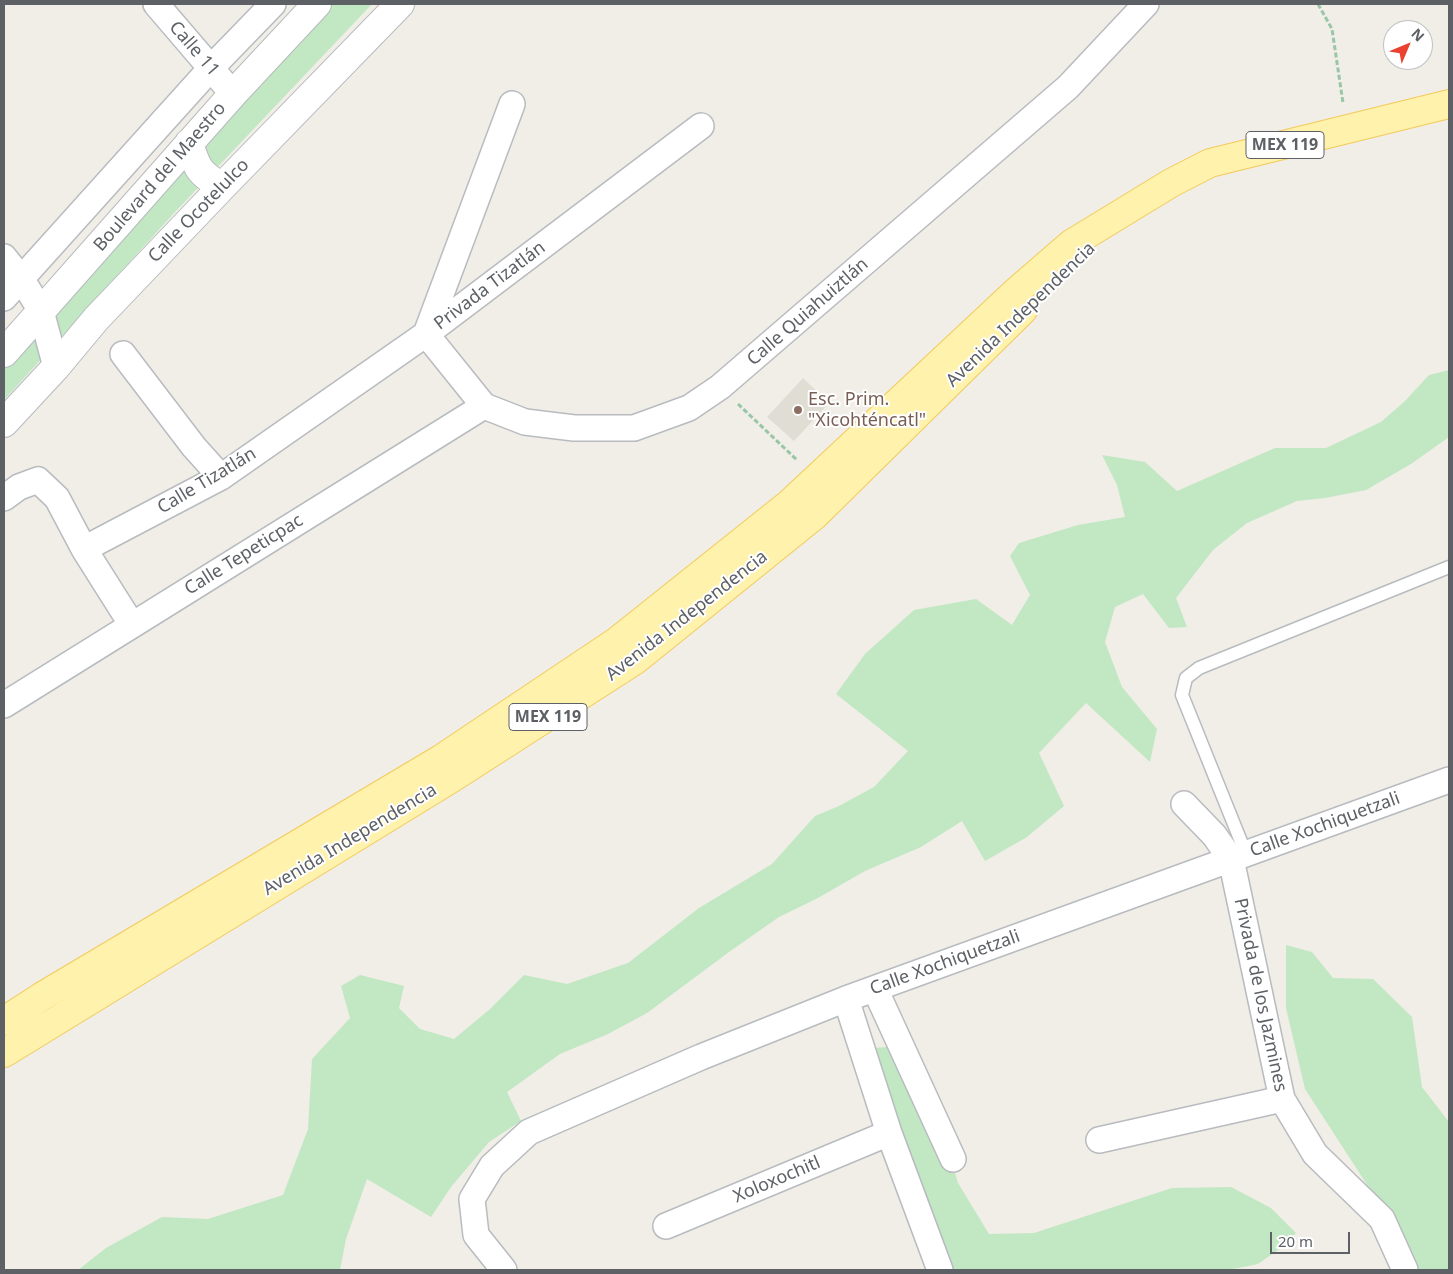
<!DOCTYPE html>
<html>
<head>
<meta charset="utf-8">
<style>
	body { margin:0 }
	#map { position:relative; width:1453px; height:1274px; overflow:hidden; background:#f0eee6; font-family:"Noto Sans",sans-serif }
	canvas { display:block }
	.frame { position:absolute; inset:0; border:5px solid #5d6166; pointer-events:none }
	.north { position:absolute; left:1383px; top:20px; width:50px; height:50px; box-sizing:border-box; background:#fff; border:1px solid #bec0c2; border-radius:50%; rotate:45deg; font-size:14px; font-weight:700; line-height:20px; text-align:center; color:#5d6166 }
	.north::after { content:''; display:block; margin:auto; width:18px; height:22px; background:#eb4131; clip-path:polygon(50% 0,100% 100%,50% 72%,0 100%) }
	.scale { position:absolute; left:1270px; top:1232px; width:80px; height:22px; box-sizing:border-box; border:2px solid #5d6166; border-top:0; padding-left:6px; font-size:15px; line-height:18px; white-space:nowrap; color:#5d6166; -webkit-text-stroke:4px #fff; paint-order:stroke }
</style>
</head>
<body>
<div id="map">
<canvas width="1453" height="1274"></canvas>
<div class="frame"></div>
<div class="north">N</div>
<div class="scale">20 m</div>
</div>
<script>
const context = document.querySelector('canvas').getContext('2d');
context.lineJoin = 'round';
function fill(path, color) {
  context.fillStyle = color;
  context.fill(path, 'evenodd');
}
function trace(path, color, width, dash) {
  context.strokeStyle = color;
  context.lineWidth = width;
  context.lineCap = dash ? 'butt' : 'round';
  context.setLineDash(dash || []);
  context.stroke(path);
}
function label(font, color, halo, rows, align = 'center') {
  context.font = font + ' "Noto Sans",sans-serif';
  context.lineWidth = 4;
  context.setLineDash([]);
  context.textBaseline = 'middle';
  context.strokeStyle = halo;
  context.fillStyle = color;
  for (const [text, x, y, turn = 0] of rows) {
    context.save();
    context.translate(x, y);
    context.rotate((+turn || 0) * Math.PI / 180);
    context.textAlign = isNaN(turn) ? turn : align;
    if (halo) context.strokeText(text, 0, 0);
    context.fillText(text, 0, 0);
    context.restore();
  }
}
const education = new Path2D(`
	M803 378 829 403 794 441 767 417Z`);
const green = new Path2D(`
	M333 4H372L175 212 4 400V364Z
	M1449 370V437L1411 464 1366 490 1325 498 1297 501 1247 523 1213 550 1176 598 1187 627 1169 628 1143 594 1115 607 1105 642 1122 687 1157 729 1150 762 1086 703 1039 753 1064 806 1027 837 985 861 962 821 921 847 865 871 816 899 779 917 729 952 647 1013 608 1034 560 1054 507 1092 521 1121 489 1142 451 1187 431 1217 367 1179 346 1239 340 1270H78L106 1248 162 1217 208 1219 283 1195 308 1129 312 1059 350 1018 341 986 360 975 404 986 399 1008 420 1029 454 1039 490 1009 524 975 567 984 628 963 699 908 772 864 815 816 839 806 874 787 908 751 836 694 865 654 914 610 976 599 1012 625 1030 595 1010 556 1019 543 1078 525 1125 517 1117 485 1102 455 1145 462 1177 491 1275 448H1326L1381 422 1405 401 1429 375Z
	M1286 945 1312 952 1333 978 1373 979 1412 1017 1422 1087 1449 1122V1270H1413L1399 1234 1305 1089 1286 1008Z
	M898 1046 927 1078 958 1183 989 1234 1034 1233 1172 1188 1231 1187 1271 1208 1296 1233 1281 1248 1258 1264 1228 1270H947L911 1183 874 1048Z`);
const path = new Path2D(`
	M1318 4 1332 29 1343 103
	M738 404 797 460`);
const service = new Path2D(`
	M1246 854 1182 695 1186 678 1199 668 1449 567`);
const minor = new Path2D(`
	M156 4 233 94
	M4 257 21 278 41 311 56 367
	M4 298 211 68 273 4
	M426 334 484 406 525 422 574 428H634L689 408 720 387 1068 87 1146 4
	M426 334 512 104
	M123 354 194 447 221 477
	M4 498 19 487 38 480 57 498 84 549 132 625
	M84 549 221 477 426 334 701 126
	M4 705 484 406
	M1184 804 1214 835 1231 859 1282 1099 1315 1154 1382 1219 1405 1270
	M875 989 953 1159
	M846 999 889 1133 940 1270
	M1099 1140 1282 1099
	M666 1226 889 1133
	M504 1270 476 1235 472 1199 492 1166 529 1132 701 1057 846 999 1449 780`);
const secondary = new Path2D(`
	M189 143C197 169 199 173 222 187
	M4 353 233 94 317 4
	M4 423 56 367 96 319 222 187 400 4`);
const primary = new Path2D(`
	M4 1021 41 997 441 759 616 642 789 504 1019 289 1071 244 1171 183 1210 163 1449 104
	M4 1053 452 778 634 661 815 515 1023 310`);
const markers = [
	[798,410,5,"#8d6e63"]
];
const shields = [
	[1285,145,78],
	[548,717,78]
];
const shieldNames = [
	["MEX 119",1285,145],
	["MEX 119",548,717]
];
const streetNames = [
	["Calle 11",194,49,49],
	["Boulevard del Maestro",160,177,-49],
	["Calle Ocotelulco",199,211,-46],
	["Privada Tizatlán",490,286,-37],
	["Calle Quiahuiztlán",808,312,-41],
	["Avenida Independencia",1021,315,-44],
	["Calle Tizatlán",207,481,-31],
	["Calle Tepeticpac",244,555,-32],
	["Avenida Independencia",687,616,-38],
	["Calle Xochiquetzali",1325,825,-20],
	["Avenida Independencia",350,840,-31],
	["Calle Xochiquetzali",945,963,-20],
	["Privada de los Jazmines",1260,995,78],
	["Xoloxochitl",777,1180,-23]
];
const educationNames = [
	["Esc. Prim.",808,400],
	["\"Xicohténcatl\"",808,421]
];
fill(education, '#e0ddd4');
fill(green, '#c2e7c3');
trace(service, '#b8bbbf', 15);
trace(minor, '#b8bbbf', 28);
trace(secondary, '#b7babf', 30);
trace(primary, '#f3ca5c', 30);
trace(path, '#99c6a7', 3, [5, 2.5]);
trace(service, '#fff', 12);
trace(minor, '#fff', 25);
trace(secondary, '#fff', 28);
trace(primary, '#fff2ac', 28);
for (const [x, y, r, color] of markers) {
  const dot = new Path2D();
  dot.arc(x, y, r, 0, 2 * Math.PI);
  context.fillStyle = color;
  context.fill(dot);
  trace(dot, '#fff', 2);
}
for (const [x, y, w] of shields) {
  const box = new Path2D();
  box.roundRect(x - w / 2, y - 13.5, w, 27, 4);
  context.fillStyle = '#fff';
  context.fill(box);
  trace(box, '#5d6166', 1);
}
label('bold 16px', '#5d6166', null, shieldNames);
label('18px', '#5d6166', '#fff', streetNames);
label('18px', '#785e54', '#fff', educationNames, 'left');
</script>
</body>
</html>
